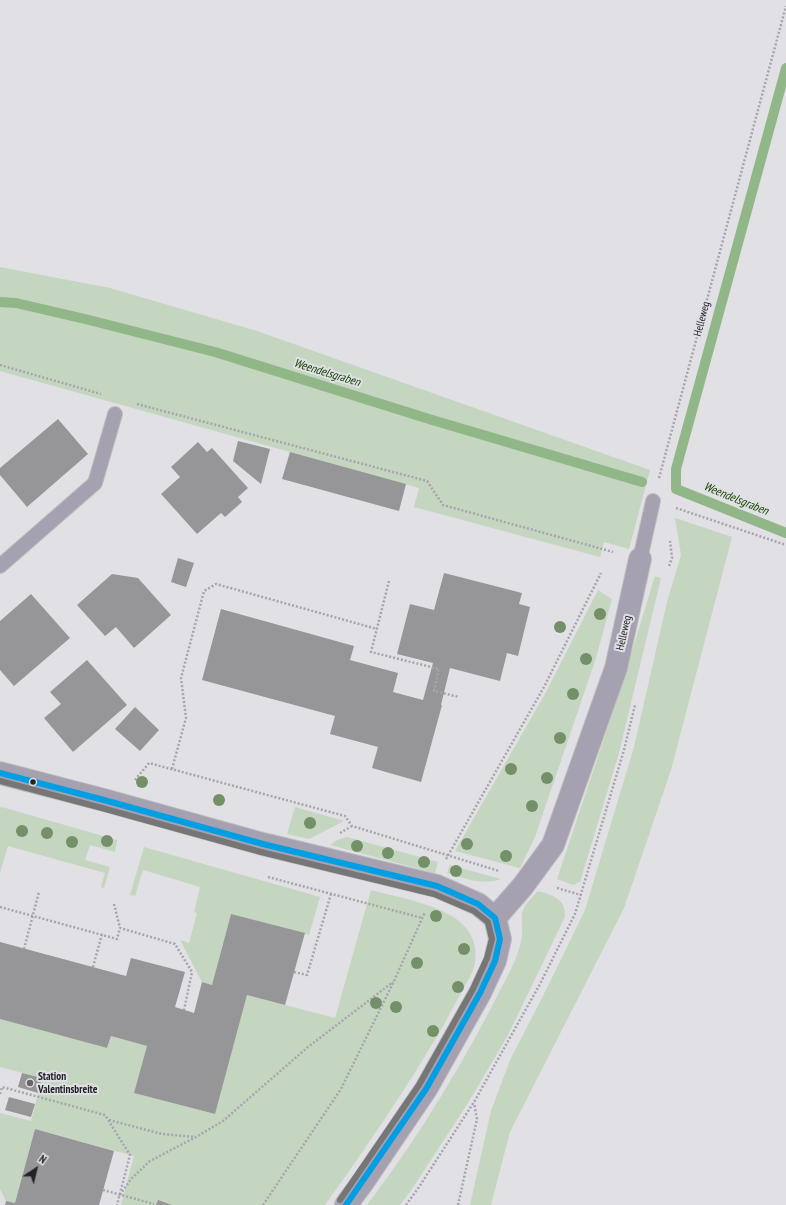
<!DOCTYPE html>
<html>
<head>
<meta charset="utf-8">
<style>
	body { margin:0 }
	#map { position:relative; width:786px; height:1205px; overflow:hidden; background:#e1e0e4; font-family:"PT Sans Narrow",sans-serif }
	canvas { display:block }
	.north { position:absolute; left:16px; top:1149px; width:40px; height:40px; -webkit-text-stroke:3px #e0dfe5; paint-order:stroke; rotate:35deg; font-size:11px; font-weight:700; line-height:16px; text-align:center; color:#222224 }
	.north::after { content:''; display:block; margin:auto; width:14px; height:18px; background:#222224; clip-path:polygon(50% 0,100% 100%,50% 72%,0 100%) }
</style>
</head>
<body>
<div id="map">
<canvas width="786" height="1205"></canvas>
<div class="north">N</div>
</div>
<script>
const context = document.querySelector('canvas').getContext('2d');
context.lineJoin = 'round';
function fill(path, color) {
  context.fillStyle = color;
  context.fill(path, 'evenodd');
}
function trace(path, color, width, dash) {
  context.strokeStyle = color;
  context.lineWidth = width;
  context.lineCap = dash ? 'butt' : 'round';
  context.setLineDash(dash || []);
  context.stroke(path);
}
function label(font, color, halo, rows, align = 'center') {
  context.font = font + ' "PT Sans Narrow",sans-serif';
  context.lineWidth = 4;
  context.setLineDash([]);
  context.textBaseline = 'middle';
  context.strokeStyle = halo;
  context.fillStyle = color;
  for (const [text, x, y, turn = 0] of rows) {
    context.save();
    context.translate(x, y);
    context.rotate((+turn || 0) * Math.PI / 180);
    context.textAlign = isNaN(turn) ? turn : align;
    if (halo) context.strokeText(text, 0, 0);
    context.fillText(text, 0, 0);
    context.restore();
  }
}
const green = new Path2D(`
	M0 267 110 288 257 331 650 470 629 549 604 542 600 557 414 507 419 488 0 371Z
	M675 518 732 537 671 770 624 908 510 1132 491 1205H470L491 1111 510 1060 547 988 585 910 603 850 634 747 667 602 681 555Z
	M655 576 661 578 619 753 580 882 573 885 557 879 619 694Z
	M598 590 612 599 596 658 535 837 520 868 455 851 546 692Z
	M2 807 117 840 115 852 90 845 85 860 110 867 104 888 101 887 105 873 8 846 0 873V808Z
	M295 807 344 821 309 839 287 834Z
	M347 837 438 862 435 873 330 845 337 840Z
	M144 847 320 897 309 935 231 914 212 985 202 982 180 940 189 943 197 913 194 912 200 887 143 870 135 896 130 895Z
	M450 865 501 879C483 886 464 878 447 873Z
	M371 890C399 898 456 906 470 934 476 944 477 956 474 967 472 974 467 982 464 988 456 1002 449 1015 442 1028 406 1089 366 1148 325 1205H121L134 1156 35 1129 15 1203 6 1201 0 1189V1113L31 1121 42 1078 0 1067V1019L107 1048 111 1036 147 1046 135 1093 214 1114 247 995 335 1018Z
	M538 891C553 895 566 899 565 917L507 1037 468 1103 412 1189 400 1205H367C421 1134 467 1057 507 977 514 964 520 950 522 935 523 928 521 920 522 913 524 905 532 897 538 891Z`);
const stream = new Path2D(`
	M786 68 676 469V489L786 533
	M0 302 16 303 85 319 215 352 429 419 642 482`);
const building = new Path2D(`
	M58 419 88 454 27 507 0 475V468Z
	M238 441 270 449 261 484 233 461Z
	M198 442 207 452 212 448 248 488 238 497 242 502 225 517 221 513 197 534 161 494 180 477 171 467Z
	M290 452 406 484 399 511 282 479Z
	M178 558 194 563 186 587 171 582Z
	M444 573 522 593 519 604 530 607 518 656 507 653 500 681 450 668 441 705H442L421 782 372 768 378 747 330 734 335 716 202 680 221 609 354 646 350 660 398 673 393 692 423 700 433 663 397 654 410 604 434 610Z
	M112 574 138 578 171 615 134 648 116 627 105 636 77 605Z
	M31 594 70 638 14 686 0 670V621Z
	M87 660 127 705 73 752 44 718 61 704 50 692Z
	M135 707 159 730 140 751 115 729Z
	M231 914 305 933 285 1005 247 995 215 1114 134 1093 147 1046 111 1036 107 1048 0 1019V942L126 976 131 958 185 972 175 1007 194 1013 202 982 212 985Z
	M22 1073 42 1078 38 1093 18 1087Z
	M9 1097 35 1104 31 1117 5 1110Z
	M35 1129 114 1151 99 1205H5L6 1201 15 1203Z
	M158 1200 172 1205H156Z`);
const path = new Path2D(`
	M0 365 101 394
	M137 404 427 481 443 505 613 552
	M659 478 786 6
	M676 508 786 545
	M669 566 672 558 670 541
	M389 581 371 652 439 669 434 691 459 697
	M172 769 186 718 181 678 204 591 216 584 377 629
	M135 780 149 763 345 816 352 826 499 871
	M340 833 352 826
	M446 859 544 687 601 573
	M268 877 422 918
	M557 888 581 895
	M114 904 120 928
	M0 907 117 939 120 928 175 944 192 972 184 1010
	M24 949 39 892
	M93 967 102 934
	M294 972 307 975 331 894
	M0 1094 2 1087 105 1115 130 1155 117 1205
	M109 1120 162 1134 196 1137
	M103 1190 154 1204
	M120 1195 131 1179 150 1161 196 1137 223 1121 308 1047 393 982
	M263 1205 341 1089 394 981 425 912
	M406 1205 419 1187 474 1102 540 984 575 914 624 750 635 705
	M458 1205 477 1119 474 1103`);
const lane = new Path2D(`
	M640 559 653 501
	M0 566 95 483 115 414`);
const street = new Path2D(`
	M0 773 104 800 263 844 437 886 478 904 495 918
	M495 918 523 886 553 845 616 668 640 559
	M346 1205 363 1182 426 1089 480 993 495 961 500 939 495 918`);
const bus1 = new Path2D(`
	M0 773 104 800 263 844 437 886 478 904 495 918 500 939 495 961 480 993 426 1089 346 1205`);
const bus2 = new Path2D(`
	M0 781 102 808 261 852 434 894 474 911 488 922 492 939 487 958 473 989 419 1085 340 1200`);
const trees = [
	[600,614],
	[560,627],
	[586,659],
	[573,694],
	[560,738],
	[511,769],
	[547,778],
	[142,782],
	[219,800],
	[532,806],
	[310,823],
	[22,831],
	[47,833],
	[107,841],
	[72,842],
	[467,844],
	[357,846],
	[388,853],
	[506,856],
	[424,862],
	[456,871],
	[436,916],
	[464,949],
	[417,963],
	[458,987],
	[376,1003],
	[396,1007],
	[433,1031]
];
const markers = [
	[33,782,3.5,"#222224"],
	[30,1083,4,"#656467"]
];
const streetNames = [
	["Helleweg",702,319,-75],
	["Helleweg",624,633,-77]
];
const poiNames = [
	["Station",38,1077],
	["Valentinsbreite",38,1090]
];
const waterNames = [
	["Weendelsgraben",327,373,17],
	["Weendelsgraben",736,499,22]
];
fill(green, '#c4d6c0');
trace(stream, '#91b688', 10);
fill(building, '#969698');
trace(lane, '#bfbfc1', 16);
trace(street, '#bfbfc1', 24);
trace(path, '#a7a4ae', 2.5, [2, 2]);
trace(lane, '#a5a1b1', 14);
trace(street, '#a5a1b1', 22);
trace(bus1, '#009ee3', 6);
trace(bus2, '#767676', 6);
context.fillStyle = '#749069';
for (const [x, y] of trees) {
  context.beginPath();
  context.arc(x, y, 6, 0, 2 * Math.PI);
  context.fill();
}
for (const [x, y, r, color] of markers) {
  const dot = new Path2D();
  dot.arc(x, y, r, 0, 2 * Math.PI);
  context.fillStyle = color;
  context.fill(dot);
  trace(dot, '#e0dfe5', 1.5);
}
label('11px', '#222224', '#e0dfe5', streetNames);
label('bold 11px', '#222224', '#e0dfe5', poiNames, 'left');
label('italic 12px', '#134800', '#e0dfe5', waterNames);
</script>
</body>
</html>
